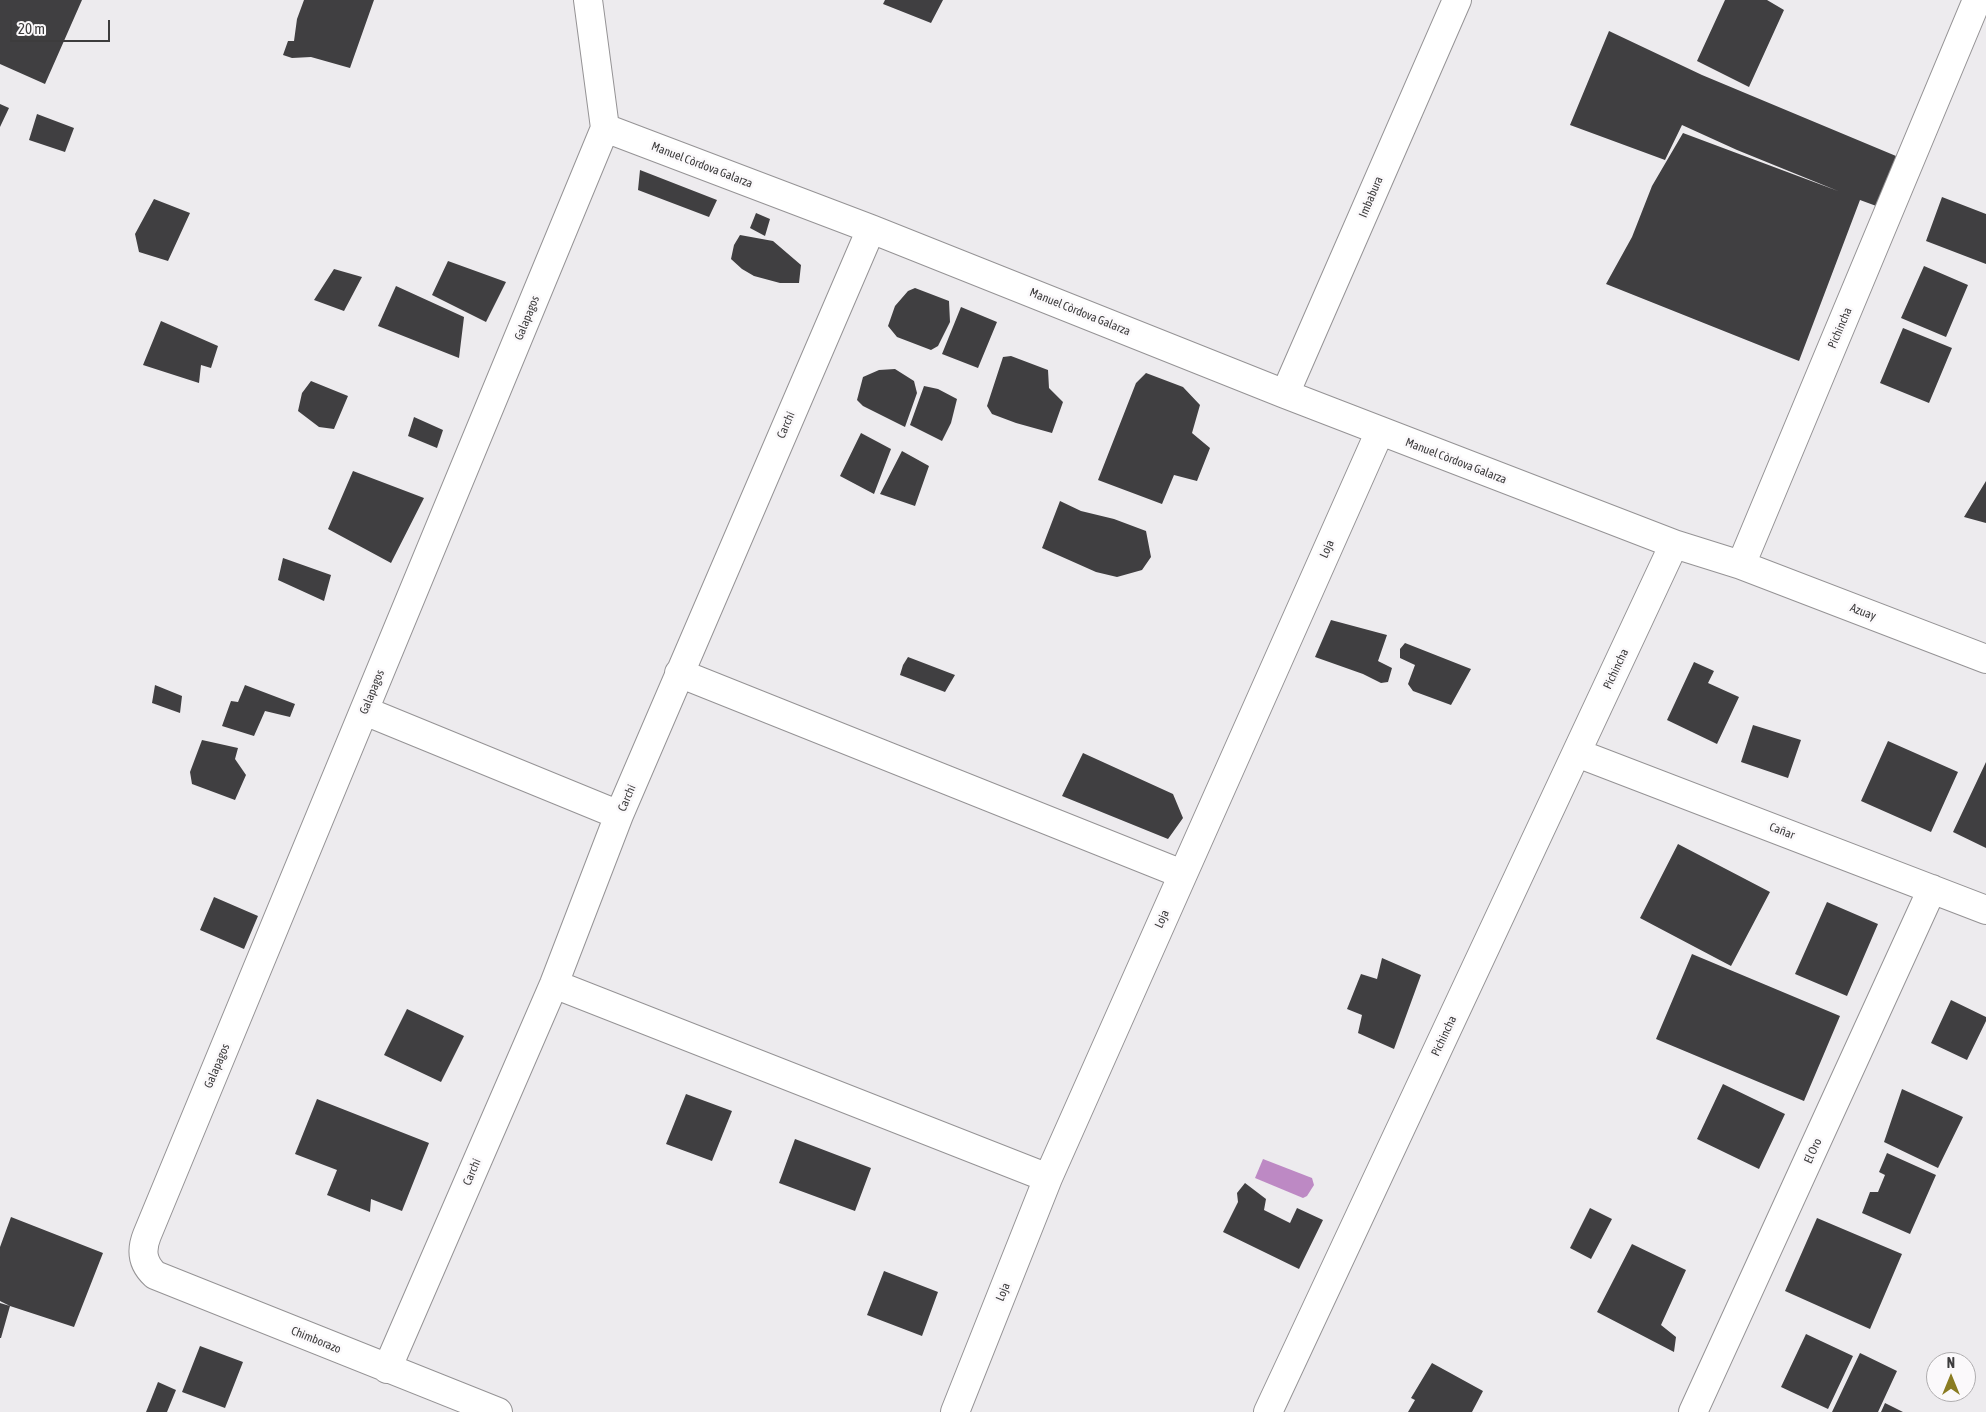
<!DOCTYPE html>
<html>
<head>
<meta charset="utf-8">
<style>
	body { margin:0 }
	#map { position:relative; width:1986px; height:1412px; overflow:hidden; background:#edebee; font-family:"Asap Condensed",sans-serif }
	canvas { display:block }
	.north { position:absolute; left:1926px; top:1352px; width:50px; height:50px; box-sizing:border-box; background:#fbf9fb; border:1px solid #afadaf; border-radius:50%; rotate:0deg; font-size:14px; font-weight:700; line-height:20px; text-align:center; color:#3d3c3d }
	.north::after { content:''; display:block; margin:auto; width:18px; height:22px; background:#8a7c22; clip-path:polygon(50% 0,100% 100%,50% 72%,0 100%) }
	.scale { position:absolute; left:10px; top:20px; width:100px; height:22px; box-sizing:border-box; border:2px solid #3d3c3d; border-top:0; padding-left:6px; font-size:15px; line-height:18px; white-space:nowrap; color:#3d3c3d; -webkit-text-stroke:4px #fbf9fb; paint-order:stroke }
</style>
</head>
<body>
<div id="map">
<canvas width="1986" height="1412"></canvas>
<div class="north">N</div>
<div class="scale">20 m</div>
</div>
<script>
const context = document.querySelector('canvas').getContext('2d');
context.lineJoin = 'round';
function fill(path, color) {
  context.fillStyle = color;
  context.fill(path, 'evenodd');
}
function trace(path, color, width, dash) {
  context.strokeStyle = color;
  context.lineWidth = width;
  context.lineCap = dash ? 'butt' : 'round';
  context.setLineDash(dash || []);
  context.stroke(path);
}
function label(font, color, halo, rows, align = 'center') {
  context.font = font + ' "Asap Condensed",sans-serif';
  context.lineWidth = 5;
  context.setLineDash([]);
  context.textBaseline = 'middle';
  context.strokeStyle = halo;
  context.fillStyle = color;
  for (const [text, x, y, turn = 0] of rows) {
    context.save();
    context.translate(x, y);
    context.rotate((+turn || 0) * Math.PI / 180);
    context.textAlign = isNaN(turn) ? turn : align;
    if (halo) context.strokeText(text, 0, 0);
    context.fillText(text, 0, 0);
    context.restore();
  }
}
const water = new Path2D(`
	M1263 1159 1312 1178 1314 1185 1307 1196 1303 1198 1255 1178Z`);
const building = new Path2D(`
	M0 0H82L45 84 0 64Z
	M304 0H374L350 68 311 57 292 58 283 55 288 41H294L297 19Z
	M885 0H943L931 23 883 4Z
	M1725 0H1767L1784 10 1749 87 1697 61Z
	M1609 31 1702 75 1896 156 1879 207 1860 200 1799 361 1606 284 1632 237 1652 186 1683 133 1838 191 1737 150 1682 125 1665 160 1570 125Z
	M0 104 9 108 0 127Z
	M37 114 74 128 65 152 29 140Z
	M640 170 717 200 709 217 638 190Z
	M1942 197 1986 214V264L1926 241Z
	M154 199 190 213 168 261 139 252 135 234Z
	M756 213 770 219 765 236 750 228Z
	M740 235 773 241 801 265 799 283H780L754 276 742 269 731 259 734 245Z
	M448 261 506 282 486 322 432 295Z
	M1924 266 1968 285 1946 337 1901 318Z
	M334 269 362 277 344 311 314 300Z
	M396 286 464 317 459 358 378 326Z
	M915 288 949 301 950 322 938 346 931 350 897 337 888 326 895 306 908 291Z
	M961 307 997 322 978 368 942 354Z
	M161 321 218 346 211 368 201 365 199 383 143 365Z
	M1903 328 1952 348 1929 403 1880 383Z
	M1011 356 1048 370 1049 388 1063 402 1052 433 1016 423 992 414 987 406 1003 357Z
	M895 369 914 381 917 393 905 427 863 406 857 400 863 377 879 370Z
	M1146 373 1183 387 1200 405 1192 433 1210 448 1197 481 1174 475 1162 504 1098 480 1136 383Z
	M311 381 348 396 334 429 319 427 298 411 302 393Z
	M924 386 938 389 957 399 951 423 942 441 910 425Z
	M414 417 443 430 437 448 408 436Z
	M861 433 891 449 874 494 840 476Z
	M902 451 929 466 915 506 880 494Z
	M353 471 424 498 391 563 328 529Z
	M1986 481V523L1964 517Z
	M1060 501 1081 511 1114 519 1146 531 1151 557 1142 570 1117 577 1096 572 1042 548Z
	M283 558 331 575 324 601 278 580Z
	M1331 620 1387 635 1378 661 1392 668 1388 682 1381 683 1363 674 1315 657Z
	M1405 643 1471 669 1451 705 1413 691 1408 684 1415 665 1400 658V649Z
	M908 657 955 675 945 692 900 675 903 665Z
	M1694 662 1714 671 1708 683 1739 697 1717 744 1667 720Z
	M155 685 182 696 180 713 152 703Z
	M245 685 295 704 290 717 265 711 254 736 222 726 231 701 238 702Z
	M1753 725 1801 740 1788 778 1741 762Z
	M202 740 238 748 235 759 246 775 235 800 192 784 190 772Z
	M1888 741 1958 772 1931 832 1861 801Z
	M1083 753 1173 794 1183 818 1168 839 1062 796Z
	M1986 762V848L1953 832Z
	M1678 844 1770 892 1731 966 1640 918Z
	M214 897 258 916 244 949 200 930Z
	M1827 902 1878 924 1847 996 1795 974Z
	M1692 954 1840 1016 1804 1101 1656 1039Z
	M1382 958 1421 975 1394 1049 1358 1033 1362 1015 1347 1009 1361 974 1377 979Z
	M1951 1000 1986 1017V1021L1967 1060 1931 1043Z
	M407 1009 464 1036 441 1082 384 1055Z
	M1723 1084 1785 1114 1759 1169 1697 1139Z
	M1902 1089 1963 1117 1938 1168 1884 1142Z
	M686 1094 732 1111 712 1161 666 1144Z
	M317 1099 429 1143 402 1211 371 1199 370 1212 327 1195 337 1170 295 1154Z
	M795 1139 871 1168 855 1211 779 1183Z
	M1887 1153 1936 1175 1910 1234 1862 1213 1870 1192H1878L1885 1175 1879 1172Z
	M1245 1183 1266 1199 1264 1210 1290 1223 1297 1208 1323 1220 1299 1269 1223 1232 1238 1202 1237 1193Z
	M1590 1208 1612 1219 1591 1259 1570 1248Z
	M11 1217 103 1253 74 1327 10 1306 0 1301V1247Z
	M1817 1218 1902 1254 1870 1329 1785 1291Z
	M1632 1244 1686 1270 1661 1325 1676 1337 1674 1352 1597 1312Z
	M884 1271 938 1292 922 1336 867 1315Z
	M0 1303 10 1306 1 1338H0Z
	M1806 1334 1853 1356 1828 1409 1781 1387Z
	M200 1346 243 1362 225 1408 182 1392Z
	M1860 1353 1897 1371 1878 1412H1832Z
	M1432 1363 1483 1391 1472 1412H1408L1415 1400 1411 1398Z
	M158 1382 176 1390 167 1412H146Z
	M1885 1403 1903 1412H1881Z`);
const minor = new Path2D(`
	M605 128 871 229 1285 394 1674 544
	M1285 394 1457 0
	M1741 565 1986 659
	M679 673 1182 874
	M365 711 619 815
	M1577 753 1986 910
	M554 984 1048 1178
	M387 1369 554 984 619 815 871 229
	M498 1412 155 1275C142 1263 141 1250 147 1235L605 128 588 0
	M955 1412 1048 1178 1380 431
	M1268 1412 1674 544 1741 565 1977 0
	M1693 1412 1932 889`);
const streetNames = [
	["Manuel Còrdova Galarza",702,165,21],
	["Imbabura",1371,197,-67],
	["Manuel Còrdova Galarza",1080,312,22],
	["Galapagos",527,318,-68],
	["Pichincha",1840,328,-67],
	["Carchi",786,425,-67],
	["Manuel Còrdova Galarza",1456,461,21],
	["Loja",1327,549,-66],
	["Azuay",1863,612,21],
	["Pichincha",1616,669,-65],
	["Galapagos",372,692,-68],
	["Carchi",627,798,-67],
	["Cañar",1782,831,21],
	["Loja",1162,919,-66],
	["Pichincha",1444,1036,-65],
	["Galapagos",217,1066,-67],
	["El Oro",1813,1151,-65],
	["Carchi",472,1172,-67],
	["Loja",1003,1292,-68],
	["Chimborazo",316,1340,22]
];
fill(water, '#bd89c4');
fill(building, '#403f41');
trace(minor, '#959395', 30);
trace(minor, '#fff', 28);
label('12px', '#3d3c3d', '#fbf9fb', streetNames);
</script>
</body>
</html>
